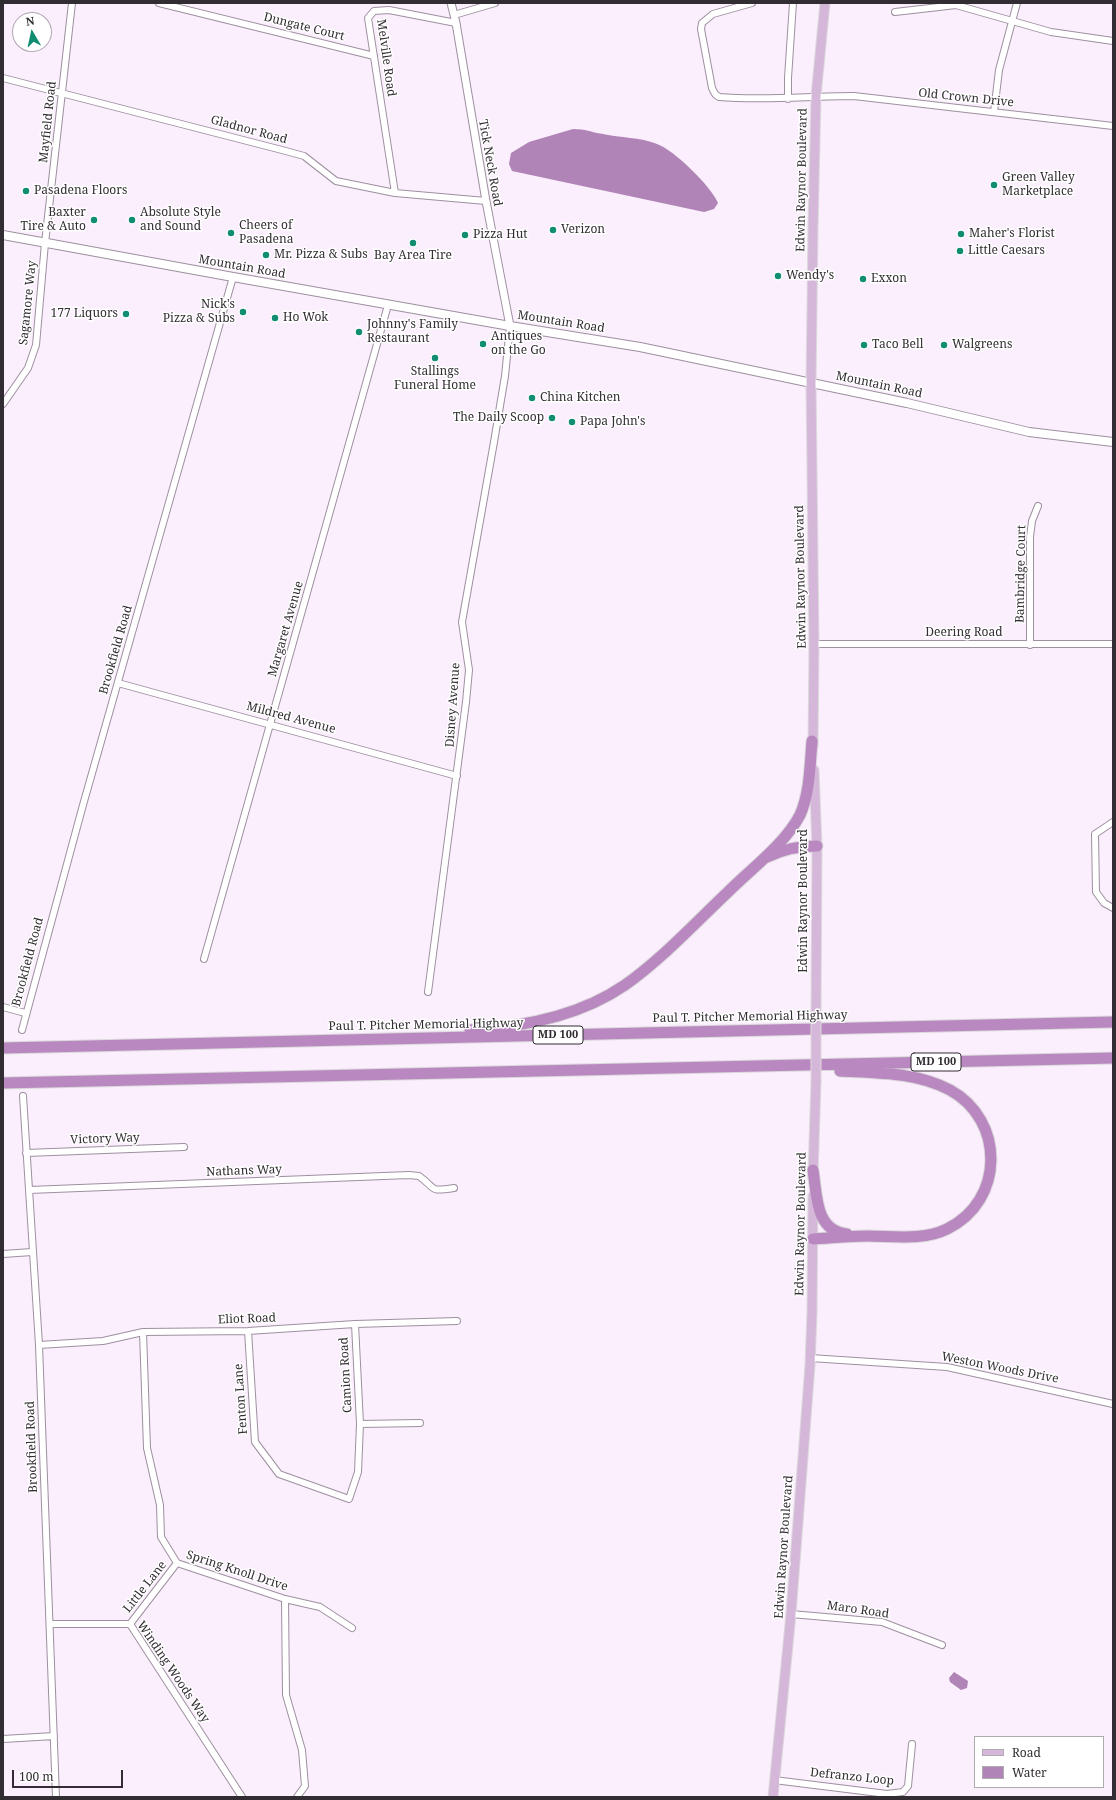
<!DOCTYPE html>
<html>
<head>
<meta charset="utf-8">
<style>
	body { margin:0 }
	#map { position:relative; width:1116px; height:1800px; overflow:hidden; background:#fbeefd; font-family:"Noto Serif",serif }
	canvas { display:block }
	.frame { position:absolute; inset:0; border:4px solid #322d32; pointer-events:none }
	.legend { position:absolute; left:974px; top:1736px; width:130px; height:52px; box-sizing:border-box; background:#fff; border:1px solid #adabad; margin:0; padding:5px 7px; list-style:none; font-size:12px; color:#322d32 }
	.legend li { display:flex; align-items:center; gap:8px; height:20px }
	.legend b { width:20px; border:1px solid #adabad }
	.north { position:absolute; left:12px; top:12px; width:40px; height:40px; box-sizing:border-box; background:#fff; border:1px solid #adabad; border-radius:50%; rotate:351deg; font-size:11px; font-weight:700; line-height:16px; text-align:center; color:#322d32 }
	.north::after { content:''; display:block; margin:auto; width:14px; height:18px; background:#118d71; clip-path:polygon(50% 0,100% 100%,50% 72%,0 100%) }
	.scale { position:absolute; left:12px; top:1770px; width:111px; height:18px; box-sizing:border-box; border:2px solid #322d32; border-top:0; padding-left:5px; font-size:12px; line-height:14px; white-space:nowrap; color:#322d32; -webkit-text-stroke:3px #fff; paint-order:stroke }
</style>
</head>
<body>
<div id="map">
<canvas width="1116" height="1800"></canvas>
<div class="frame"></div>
<ul class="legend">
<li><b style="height:5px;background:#d5b8d9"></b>Road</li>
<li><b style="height:11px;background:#b084b7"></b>Water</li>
</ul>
<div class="north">N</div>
<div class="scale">100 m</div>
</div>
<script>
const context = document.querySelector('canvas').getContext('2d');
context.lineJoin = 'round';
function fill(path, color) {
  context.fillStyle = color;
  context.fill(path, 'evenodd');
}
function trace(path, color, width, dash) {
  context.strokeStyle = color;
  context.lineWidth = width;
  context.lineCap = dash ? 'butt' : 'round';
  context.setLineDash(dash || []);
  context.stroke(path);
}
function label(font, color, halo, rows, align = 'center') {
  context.font = font + ' "Noto Serif",serif';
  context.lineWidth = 3;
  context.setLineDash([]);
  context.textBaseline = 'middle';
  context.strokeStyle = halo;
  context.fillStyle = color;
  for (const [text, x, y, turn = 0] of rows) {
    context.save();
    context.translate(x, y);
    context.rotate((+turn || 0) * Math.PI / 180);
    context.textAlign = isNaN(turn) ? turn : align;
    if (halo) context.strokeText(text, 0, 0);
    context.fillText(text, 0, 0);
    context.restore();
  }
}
const water = new Path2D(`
	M573 129C586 129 590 132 603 134 620 138 640 137 657 144 674 150 711 186 718 203L714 209 704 212 512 171 509 164 511 153 529 142Z
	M954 1672 968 1681 967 1688 961 1690 950 1682 949 1678Z`);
const minor = new Path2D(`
	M159 3 374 56
	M752 3 713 14 702 23 701 29 712 88 715 94 719 97C764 101 809 96 854 96L1113 126
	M895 12 956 5 1051 32 1113 41
	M454 15 495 3
	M3 78 282 150 304 156 336 181 395 193 486 201
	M788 99V78L793 3
	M994 112 999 70 1017 3
	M395 193 368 18 374 11 389 10 456 23
	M3 404 28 368 36 345 45 243 72 3
	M814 644H1113
	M1030 645V537L1032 521 1038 506
	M118 683 457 776
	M1113 822 1095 834 1096 892 1104 903 1113 908
	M204 959 388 305
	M428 992 466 702 469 670 462 622 494 442 505 376 510 326
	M3 1007 25 1013
	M22 1030 83 805 233 277
	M23 1096 39 1345 56 1797
	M26 1153 184 1147
	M29 1190 409 1175 419 1176C437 1189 428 1192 454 1188
	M3 1254 32 1252
	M248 1331 255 1442 279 1474 349 1499 358 1472 360 1424 355 1324
	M143 1332 147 1448 160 1505 161 1537 177 1563 285 1599 320 1607 352 1628
	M39 1345 103 1341 143 1332 248 1331 355 1324 457 1321
	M810 1358 947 1367 1113 1404
	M360 1424 420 1423
	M285 1599 286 1695 302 1750 305 1786 297 1797
	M791 1614 882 1622 942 1645
	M51 1624H130L242 1797
	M130 1624 177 1563
	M3 1739 54 1736
	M774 1780 887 1794 903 1792 908 1786 912 1744`);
const tertiary = new Path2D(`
	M451 3 456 23 486 201 510 326`);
const secondary = new Path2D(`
	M3 235 233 277 510 326 640 347 907 403 1029 432 1113 442`);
const primary = new Path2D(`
	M813 747 814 644 811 383 813 229 816 96 825 3
	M814 770 817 846 816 1011
	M813 1175 816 1082
	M773 1797 791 1614 810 1365 812 1312 813 1196`);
const motorway = new Path2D(`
	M767 857C783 849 799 846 817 846
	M470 1030C524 1027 580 1016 625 985 662 959 695 923 728 892 751 869 785 844 800 815 810 793 810 764 812 741
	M3 1048 1113 1022
	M3 1083 1113 1058
	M813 1170C817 1195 815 1231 847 1234
	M813 1239C831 1238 849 1236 867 1236 893 1236 923 1241 947 1229 1005 1201 1005 1120 950 1090 917 1072 877 1073 840 1071`);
const primaryBridge = new Path2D(`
	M816 1011V1082`);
const markers = [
	[994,185,4,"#118d71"],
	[26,191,4,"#118d71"],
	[94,220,4,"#118d71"],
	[132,220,4,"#118d71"],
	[553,230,4,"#118d71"],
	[231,233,4,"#118d71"],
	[961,234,4,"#118d71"],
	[465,235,4,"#118d71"],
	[413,243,4,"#118d71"],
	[960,251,4,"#118d71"],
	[266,255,4,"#118d71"],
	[778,276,4,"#118d71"],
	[863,279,4,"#118d71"],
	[243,312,4,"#118d71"],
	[126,314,4,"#118d71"],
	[275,318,4,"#118d71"],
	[359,332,4,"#118d71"],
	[483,344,4,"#118d71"],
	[864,345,4,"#118d71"],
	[944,345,4,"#118d71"],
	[435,358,4,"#118d71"],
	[532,398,4,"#118d71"],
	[552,418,4,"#118d71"],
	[572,422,4,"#118d71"]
];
const shields = [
	[558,1035,50],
	[936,1062,50]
];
const shieldNames = [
	["MD 100",558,1035],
	["MD 100",936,1062]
];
const streetNames = [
	["Dungate Court",304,27,14],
	["Melville Road",386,58,82],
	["Old Crown Drive",966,98,6],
	["Mayfield Road",48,122,-84],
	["Gladnor Road",249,130,15],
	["Tick Neck Road",490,163,80],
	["Edwin Raynor Boulevard",802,180,-89],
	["Mountain Road",242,267,10],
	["Sagamore Way",28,303,-84],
	["Mountain Road",561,322,9],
	["Mountain Road",879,385,12],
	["Bambridge Court",1021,574,-89],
	["Edwin Raynor Boulevard",801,577,-91],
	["Margaret Avenue",286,629,-74],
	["Deering Road",964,633],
	["Brookfield Road",116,650,-74],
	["Disney Avenue",453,705,-86],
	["Mildred Avenue",291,718,15],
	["Edwin Raynor Boulevard",804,901,-90],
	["Brookfield Road",28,962,-75],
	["Paul T. Pitcher Memorial Highway",750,1017,-1],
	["Paul T. Pitcher Memorial Highway",426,1025,-1],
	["Victory Way",105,1139,-2],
	["Nathans Way",244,1171,-2],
	["Edwin Raynor Boulevard",801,1224,-89],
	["Eliot Road",247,1319,-2],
	["Weston Woods Drive",1000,1368,11],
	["Camion Road",346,1375,-93],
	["Fenton Lane",241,1399,-94],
	["Brookfield Road",32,1447,-92],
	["Edwin Raynor Boulevard",784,1547,-86],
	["Spring Knoll Drive",237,1571,18],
	["Little Lane",145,1587,-52],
	["Maro Road",858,1610,8],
	["Winding Woods Way",173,1672,56],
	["Defranzo Loop",852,1777,6]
];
const poiNames = [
	["Green Valley",1002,178],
	["Marketplace",1002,192],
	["Pasadena Floors",34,191],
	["Baxter",86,213,"right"],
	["Tire & Auto",86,227,"right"],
	["Absolute Style",140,213],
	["and Sound",140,227],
	["Cheers of",239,226],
	["Pasadena",239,240],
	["Verizon",561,230],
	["Maher's Florist",969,234],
	["Pizza Hut",473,235],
	["Little Caesars",968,251],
	["Mr. Pizza & Subs",274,255],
	["Bay Area Tire",413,256,"center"],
	["Wendy's",786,276],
	["Exxon",871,279],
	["Nick's",235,305,"right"],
	["Pizza & Subs",235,319,"right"],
	["177 Liquors",118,314,"right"],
	["Ho Wok",283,318],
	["Johnny's Family",367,325],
	["Restaurant",367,339],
	["Antiques",491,337],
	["on the Go",491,351],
	["Taco Bell",872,345],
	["Walgreens",952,345],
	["Stallings",435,372,"center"],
	["Funeral Home",435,386,"center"],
	["China Kitchen",540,398],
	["The Daily Scoop",544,418,"right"],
	["Papa John's",580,422]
];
fill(water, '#b084b7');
trace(minor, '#9d909f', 8);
trace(tertiary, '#9d909f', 9);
trace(secondary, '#9d909f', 10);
trace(primary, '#dad9da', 11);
trace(motorway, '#dad9da', 13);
trace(minor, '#fff', 6);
trace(tertiary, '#fff', 7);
trace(secondary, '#fff', 8);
trace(primary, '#d5b8d9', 9);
trace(motorway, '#b988c0', 11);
trace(primaryBridge, '#dad9da', 11, []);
trace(primaryBridge, '#d5b8d9', 9);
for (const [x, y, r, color] of markers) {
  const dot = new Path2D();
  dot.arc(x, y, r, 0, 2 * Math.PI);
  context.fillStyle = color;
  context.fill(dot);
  trace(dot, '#fff', 1.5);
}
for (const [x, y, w] of shields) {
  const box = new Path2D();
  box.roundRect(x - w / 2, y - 9, w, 18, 3);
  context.fillStyle = '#fff';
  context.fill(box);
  trace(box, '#322d32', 1);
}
label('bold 11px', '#322d32', null, shieldNames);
label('12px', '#322d32', '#fff', streetNames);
label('12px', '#322d32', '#fff', poiNames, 'left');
</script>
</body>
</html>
